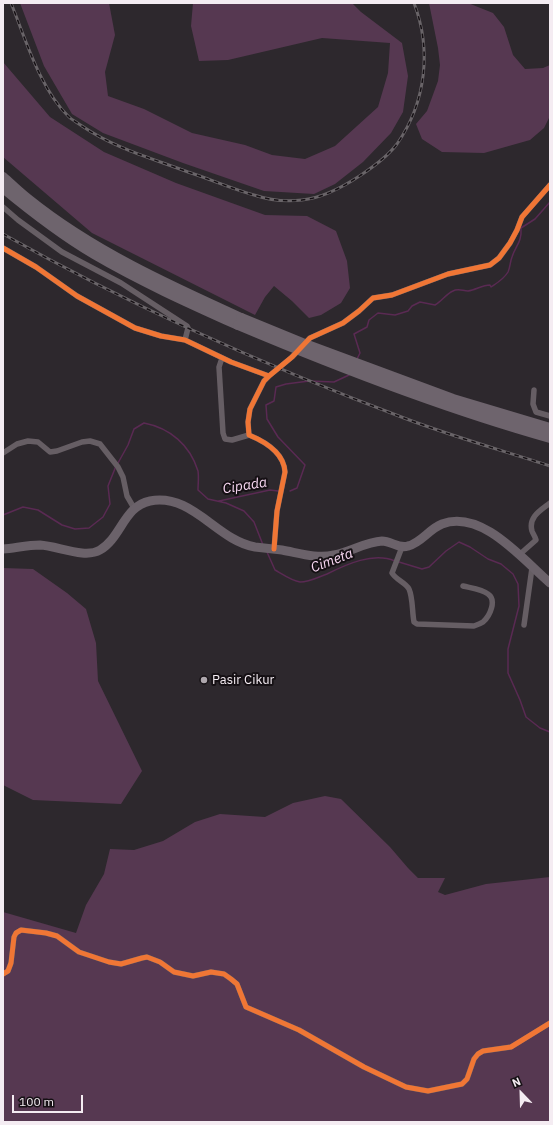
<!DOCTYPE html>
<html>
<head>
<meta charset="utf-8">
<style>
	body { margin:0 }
	#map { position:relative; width:553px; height:1125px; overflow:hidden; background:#2d282d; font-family:"IBM Plex Sans",sans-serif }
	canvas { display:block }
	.frame { position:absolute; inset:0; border:4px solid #f4ecf2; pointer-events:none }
	.north { position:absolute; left:501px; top:1073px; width:40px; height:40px; -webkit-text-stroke:3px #151014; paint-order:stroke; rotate:337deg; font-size:11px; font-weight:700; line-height:16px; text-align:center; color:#f4ecf2 }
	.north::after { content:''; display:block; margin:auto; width:14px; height:18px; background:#f4ecf2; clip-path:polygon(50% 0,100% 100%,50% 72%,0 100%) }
	.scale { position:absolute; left:12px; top:1095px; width:71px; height:18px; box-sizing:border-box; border:2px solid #f4ecf2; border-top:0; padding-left:5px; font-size:12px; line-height:14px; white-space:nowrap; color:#f4ecf2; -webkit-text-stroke:3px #151014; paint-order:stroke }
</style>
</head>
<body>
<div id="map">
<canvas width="553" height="1125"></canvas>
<div class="frame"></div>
<div class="north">N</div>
<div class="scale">100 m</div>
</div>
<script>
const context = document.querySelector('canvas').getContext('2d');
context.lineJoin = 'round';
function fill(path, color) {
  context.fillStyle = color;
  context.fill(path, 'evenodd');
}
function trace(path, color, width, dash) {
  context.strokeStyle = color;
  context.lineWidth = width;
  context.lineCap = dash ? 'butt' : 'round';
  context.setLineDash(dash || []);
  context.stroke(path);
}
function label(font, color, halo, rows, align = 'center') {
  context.font = font + ' "IBM Plex Sans",sans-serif';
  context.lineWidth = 4;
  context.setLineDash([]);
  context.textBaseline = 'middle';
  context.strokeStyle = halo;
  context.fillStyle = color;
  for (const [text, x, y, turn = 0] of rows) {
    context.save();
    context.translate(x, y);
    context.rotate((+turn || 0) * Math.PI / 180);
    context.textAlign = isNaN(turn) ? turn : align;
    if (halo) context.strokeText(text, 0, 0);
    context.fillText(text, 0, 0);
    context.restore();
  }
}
const green = new Path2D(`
	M20 3H109L115 35 105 72 108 96 144 109 192 133 245 145 272 155 305 159 335 146 378 107 388 73 390 43 322 38 228 60 199 61 191 26 193 3H352L361 12 402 43 408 76 403 112 391 133 363 162 335 184 314 194 264 191 183 163 103 133 72 114 44 66Z
	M429 3H468L493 13 504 27 513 55 525 69 543 68 550 65V116L544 128 530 140 484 153 442 152 422 139 416 124 427 111 438 81 440 65 438 48Z
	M3 62 50 117 104 152 176 183 265 215 307 216 336 231 347 261 350 288 341 303 321 315 309 318 292 301 274 286 265 297 255 315 92 233 3 157Z
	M3 568 33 569 67 593 86 609 96 643 98 681 142 771 121 804 33 800 3 785Z
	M325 796 341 799 390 847 408 868 418 878H445L438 892 445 895 486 884 550 877V1122H3V912L76 933 86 905 104 874 110 849 134 850 163 841 195 822 220 814 265 817 293 803Z`);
const stream = new Path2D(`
	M357 359 360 353 354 334 367 327 369 320 378 313 395 315 408 311 412 306 420 302 435 305C442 301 446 294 453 291 458 288 463 291 468 291 476 290 482 285 490 285L491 287C497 283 504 279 508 272 510 268 510 262 512 257 516 245 522 242 521 228L535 219 550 202
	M118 463 128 445 134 429 144 423C170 428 190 445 198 471 199 477 198 484 198 490L208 499 226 503 244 511 254 522 263 545
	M290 491 297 488 305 465 278 437 267 419 266 405 274 401 276 387 286 384 309 381 334 382 349 375
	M219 501 270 490 278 491
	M3 515 23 507 38 510 62 525 75 529 89 528 103 517 110 504 108 486 116 466
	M267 552 275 570C282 574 292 581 300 582 310 582 318 577 327 574 347 564 373 552 395 561
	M399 562 422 569 429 567 446 551 459 542 470 547 488 559 501 564 513 574 518 584 519 606 508 649V673L520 700 526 717 540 728 550 732`);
const minor = new Path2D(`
	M3 207 18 220 62 252 121 283 187 326 188 328 185 340
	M3 248 36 267 77 296 135 328 161 336 185 340 231 362 269 376
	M222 358 219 367 223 433 225 439 232 440 249 435
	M534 390 533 404 536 412 550 416
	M3 453 17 444 28 441 38 442 50 452 57 451 82 442 90 441 100 444 118 467 123 477 127 496 134 508
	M402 547 392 573C396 580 405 582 409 589 413 598 412 612 414 622L417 624 474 626C477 625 480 624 483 622 490 616 497 600 488 594 482 589 471 588 463 586
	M274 549 277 511 285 472C284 453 266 442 249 435L248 422 250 409 264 381 269 376 292 357 310 338 343 323 359 311 373 298 392 295 448 274 490 265 499 258 510 243 517 230 522 217 550 185
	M519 555 536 540C535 536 533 534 532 531 528 517 541 510 550 503
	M524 625 532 568
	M3 974 8 971 11 963 14 937 16 933 21 930 46 933 57 936 79 952 109 962 121 964 142 958 147 957 160 962 174 972 193 976 211 972 224 974 231 979 237 984 246 1007 299 1030 364 1067 406 1087 428 1091 462 1084 467 1079 474 1059 478 1054 483 1051 511 1047 550 1023`);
const trunk = new Path2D(`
	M3 549C15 548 28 545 40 545 58 546 85 559 100 550 121 538 124 506 150 501 193 493 216 540 255 547 264 548 273 549 282 550 299 553 317 559 334 555 351 552 365 542 382 541 391 541 399 549 408 546 421 543 429 529 442 524 482 509 523 560 550 583`);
const motorway = new Path2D(`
	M3 177C11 184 19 192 28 199 91 250 168 285 241 318
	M3 188C32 212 62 235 94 254 140 281 189 303 238 325`);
const rail = new Path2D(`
	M11 3C26 40 40 89 69 117 72 120 78 123 82 126 114 148 151 158 188 172 210 179 232 189 254 195 269 200 286 202 302 200 323 198 343 187 361 175 373 167 388 156 397 144 426 102 432 50 414 3
	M3 234C131 306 266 366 404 418 451 436 501 450 550 466`);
const motorwayBridge = new Path2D(`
	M241 318 302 343 453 399 550 428
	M238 325C340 368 443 408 550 438`);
const cycleway = new Path2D(`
	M3 248 36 267 77 296 135 328 161 336 185 340 231 362 269 376
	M274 549 277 511 285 472C284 453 266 442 249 435L248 422 250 409 264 381 269 376 292 357 310 338 343 323 359 311 373 298 392 295 448 274 490 265 499 258 510 243 517 230 522 217 550 185
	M3 974 8 971 11 963 14 937 16 933 21 930 46 933 57 936 79 952 109 962 121 964 142 958 147 957 160 962 174 972 193 976 211 972 224 974 231 979 237 984 246 1007 299 1030 364 1067 406 1087 428 1091 462 1084 467 1079 474 1059 478 1054 483 1051 511 1047 550 1023`);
const markers = [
	[204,680,4,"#aea7ad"]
];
const poiNames = [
	["Pasir Cikur",212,680]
];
const waterNames = [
	["Cipada",245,486,-9],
	["Cimeta",332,561,-21]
];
fill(green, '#563851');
trace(stream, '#5a2a53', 1.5);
trace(minor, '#665e64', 5.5);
trace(trunk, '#6b626a', 9);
trace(motorway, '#6e646d', 10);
trace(rail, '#696468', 3);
trace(rail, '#151014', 1.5, [4.5]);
trace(motorwayBridge, '#6e646d', 10);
trace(cycleway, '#f07635', 5);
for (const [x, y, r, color] of markers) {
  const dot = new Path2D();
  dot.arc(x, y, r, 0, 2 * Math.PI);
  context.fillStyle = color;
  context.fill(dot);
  trace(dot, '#151014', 1.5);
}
label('13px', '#f4ecf2', '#151014', poiNames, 'left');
label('italic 14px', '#f9d8f3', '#151014', waterNames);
</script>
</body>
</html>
